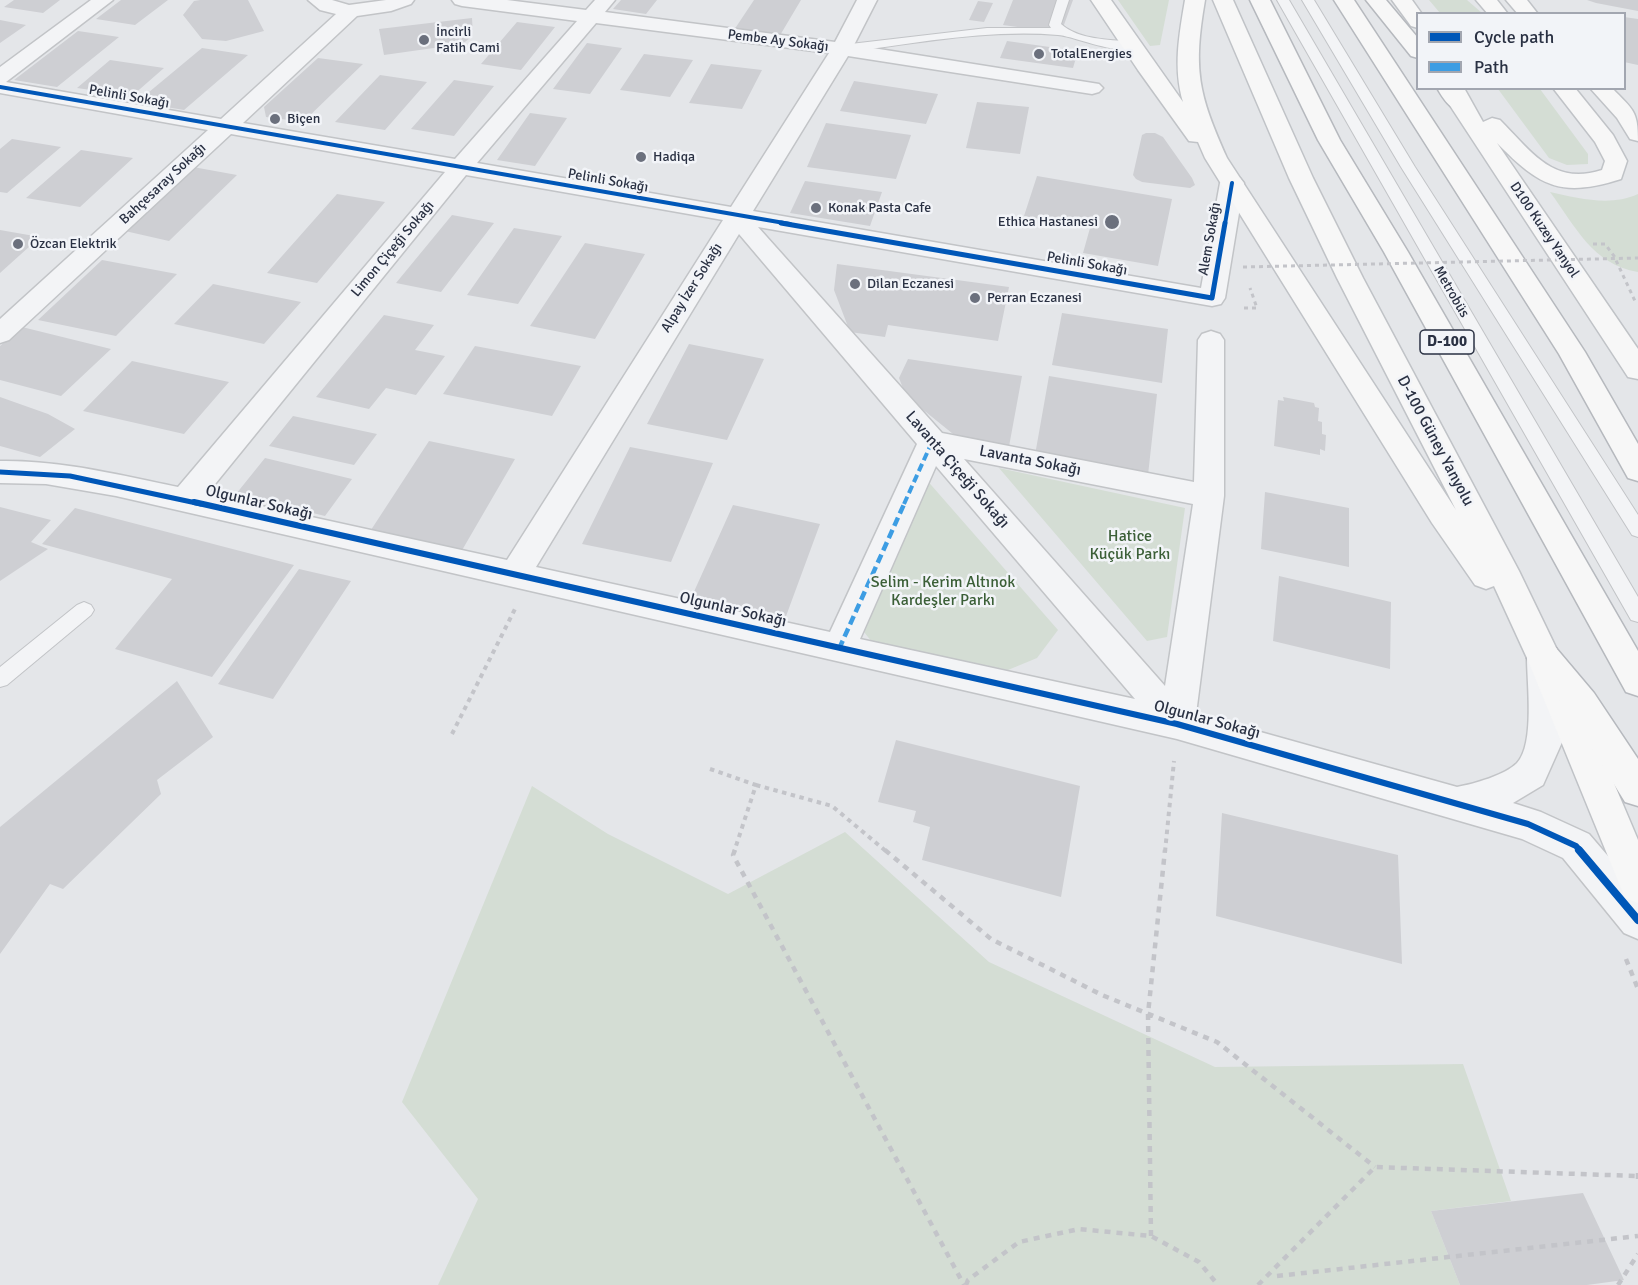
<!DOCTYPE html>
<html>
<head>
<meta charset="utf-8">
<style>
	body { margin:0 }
	#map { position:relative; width:1638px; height:1285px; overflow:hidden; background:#e4e6e9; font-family:Signika,sans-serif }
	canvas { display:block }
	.legend { position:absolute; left:1416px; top:12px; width:210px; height:78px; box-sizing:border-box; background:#f2f4f8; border:2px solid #a2a6b0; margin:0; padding:8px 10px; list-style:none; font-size:18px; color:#2a3143 }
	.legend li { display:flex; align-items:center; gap:12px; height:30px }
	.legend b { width:30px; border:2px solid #a2a6b0 }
</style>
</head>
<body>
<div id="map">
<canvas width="1638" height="1285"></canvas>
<ul class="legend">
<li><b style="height:8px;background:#0057b8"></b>Cycle path</li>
<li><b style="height:8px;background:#3d9de3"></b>Path</li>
</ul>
</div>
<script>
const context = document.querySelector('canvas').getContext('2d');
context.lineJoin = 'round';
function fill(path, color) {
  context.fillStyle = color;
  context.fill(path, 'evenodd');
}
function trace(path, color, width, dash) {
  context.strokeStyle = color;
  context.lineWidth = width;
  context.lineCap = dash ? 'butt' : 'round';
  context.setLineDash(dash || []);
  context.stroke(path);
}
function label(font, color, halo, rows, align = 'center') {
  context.font = font + ' Signika,sans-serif';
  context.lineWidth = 5;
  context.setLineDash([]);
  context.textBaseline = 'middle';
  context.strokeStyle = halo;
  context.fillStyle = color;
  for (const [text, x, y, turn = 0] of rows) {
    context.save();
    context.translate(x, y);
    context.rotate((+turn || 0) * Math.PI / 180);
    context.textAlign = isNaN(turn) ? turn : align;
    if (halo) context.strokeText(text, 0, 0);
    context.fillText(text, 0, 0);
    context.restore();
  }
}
const green = new Path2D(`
	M1118 0H1169L1160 45 1150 46Z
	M1429 0H1467L1482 13H1440Z
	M1498 89H1540L1588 154V164L1567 165 1549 158Z
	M1550 192C1578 198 1610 207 1638 194V272C1592 264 1576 227 1550 192Z
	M999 468 1185 508 1167 637 1147 641Z
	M925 478 1058 630 1037 658 1008 670 872 642 860 627Z
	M532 786 608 834 728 894 845 832 989 962 1215 1067 1463 1064 1511 1201 1431 1211 1460 1285H438L478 1199 402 1102Z`);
const building = new Path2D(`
	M14 0H60L43 13 4 7Z
	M121 0H168L135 25 96 19Z
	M200 0H248L264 31 226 41 202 39 183 15 194 1Z
	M621 0H657L646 14 613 9Z
	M754 0H801L779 37 734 30Z
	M1013 0H1073L1061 33 1003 25Z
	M1587 0H1638V11L1596 3Z
	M978 1 993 3 984 22 969 20Z
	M1624 17 1638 19V65L1624 62Z
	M472 18 473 36 462 44 384 55 379 29Z
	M0 20 26 25 0 43Z
	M517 22 555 27 521 70 481 64Z
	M78 31 119 37 57 87 14 80Z
	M1007 41 1078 51 1073 68 1000 58Z
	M587 43 622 48 590 94 553 89Z
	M202 48 248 55 184 110 137 102Z
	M644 54 693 60 670 97 620 90Z
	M318 58 363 64 303 122 266 117 264 107Z
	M110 60 164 68 132 96 77 88Z
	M711 64 762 70 742 109 689 103Z
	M380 75 427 82 385 130 335 122Z
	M454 80 494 86 454 136 411 129Z
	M854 81 938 94 926 124 840 111Z
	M977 102 1029 107 1020 154 966 148Z
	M530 113 567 118 535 166 497 160Z
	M826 123 911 135 896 179 807 167Z
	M1146 133H1155L1163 137 1192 178 1195 185 1190 188 1142 182 1136 179 1133 175 1142 135Z
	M12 139 61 147 7 193 0 192V149Z
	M81 150 133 158 80 207 26 198Z
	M193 167 237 175 169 241 125 231Z
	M1037 176 1172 199 1158 266 1083 253 1090 228 1024 216Z
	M805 181 882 192 870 226 790 213Z
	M337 194 385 202 317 283 267 273Z
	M452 215 494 223 441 292 396 283Z
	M514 228 562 236 518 304 467 295Z
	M0 230 40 237 0 273Z
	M585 243 645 254 595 339 530 326Z
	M102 260 177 274 116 336 38 320Z
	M837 264 1009 287 998 341 888 325 885 337 850 332 834 290Z
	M213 284 301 302 264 344 174 324Z
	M1062 313 1168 329 1162 383 1052 365Z
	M384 315 434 325 415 350 445 356 416 395 386 388 369 409 316 397Z
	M22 327 111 349 61 396 0 380V346Z
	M689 344 764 359 727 440 647 424Z
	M475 346 581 366 552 416 443 394Z
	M908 359 1022 376 1008 452 963 442 906 396 899 378Z
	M132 361 229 382 184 434 83 411Z
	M1049 376 1157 394 1148 475 1035 455Z
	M0 397 48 414 75 429 40 457 0 446Z
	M1283 397 1314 403 1315 407 1319 408 1318 421 1322 422V434L1326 435 1325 451 1320 449V455L1274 446 1278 400 1284 401Z
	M293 416 377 434 354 465 269 446Z
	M429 441 515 459 461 552 369 533Z
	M630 447 713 463 671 562 582 544Z
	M265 458 352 479 325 516 236 494Z
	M1265 492 1349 508V567L1261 549Z
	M733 505 820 524 782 627 688 605Z
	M0 507 51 520 31 542 48 549 0 581Z
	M75 508 294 565 212 677 115 649 172 579 42 544Z
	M299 569 351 581 273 699 218 684Z
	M1279 576 1391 602 1390 669 1273 641Z
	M177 681 213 737 157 780 161 794 63 889 50 884 0 954V827Z
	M896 740 1080 786 1061 897 922 860 930 827 913 822 916 811 878 802Z
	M1222 813 1398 855 1402 964 1216 916Z
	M1583 1193 1624 1280 1587 1285H1460L1431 1211Z`);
const pathFar2 = new Path2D(`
	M1593 244H1605L1614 256 1635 301
	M1244 308H1257L1250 288`);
const pathFar1 = new Path2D(`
	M452 734 515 609
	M710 769 756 785 734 852
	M756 785 832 806 887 852
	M1165 852 1174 761`);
const path = new Path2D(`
	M735 850 733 855 964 1285
	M885 850 991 939 1102 995 1217 1042 1375 1167
	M1626 959 1638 989
	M1638 1173V1181
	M1151 1236 1148 1014 1165 850
	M1277 1276 1638 1236
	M966 1285 968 1280 1019 1242 1079 1229 1151 1236 1199 1262 1218 1285
	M1258 1285 1375 1167 1637 1176
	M1618 1285 1638 1254`);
const lane = new Path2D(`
	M1057 0H1069L1061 24C1079 40 1108 39 1131 42L1137 46C1123 58 1074 36 1058 35 986 29 912 44 842 53L836 49 842 45 987 28H1051L1049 25Z
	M1277 0H1289L1638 597V622L1631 620Z
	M1302 0H1314L1415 167 1638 515V537L1632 535 1401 167Z
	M84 602 91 605 94 610 91 615 7 685 0 687V667L77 605Z`);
const street = new Path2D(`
	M91 0H113L6 82 221 119 336 14 320 10 308 0H332L349 5 386 0H414L411 4 391 11 357 16 243 123 455 159 577 21 462 6 455 4 452 0H507L586 10 595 0H615L605 12 835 42 857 0H877L854 45 1099 84 1103 88 1099 92 1092 94 848 56 753 211 1201 288 1220 183 1224 178 1232 176 1240 178 1244 183 1225 298 1221 304 1212 306 758 227 942 433 1194 482 1198 340 1202 334 1211 331 1220 334 1224 340V496L1196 714 1457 787C1474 784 1505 775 1517 763 1535 744 1527 683 1527 658L1532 648 1544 644 1556 648 1561 658 1563 740 1543 785 1513 803 1541 812 1589 834 1638 891V939L1624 933 1563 858 1522 839 1177 739 116 496 46 484 0 483V461C61 460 119 475 178 487L445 172 231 134 9 340 0 343V319L208 130 0 93V67ZM596 23 829 53 731 207 477 163ZM466 175 723 220 507 560 207 494ZM739 234 917 444 830 632 536 567ZM964 459 1193 504 1165 686ZM936 466 1135 699 860 639Z`);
const primary = new Path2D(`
	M1091 0H1111L1183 102C1173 68 1179 35 1185 0H1205C1193 70 1198 93 1227 158L1456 510 1337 278 1289 178 1213 0H1233L1313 178 1363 278 1519 571 1561 658 1638 840V903L1625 898 1527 658 1494 586 1486 589 1475 585 1432 523 1205 158 1198 142 1189 141 1138 70Z
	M1392 0H1412L1422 14H1418V28L1411 26Z
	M1476 0H1497L1508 14H1488Z
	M1506 0H1527L1538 14H1518Z
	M1443 88H1464L1483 122 1492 118 1500 120C1532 152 1553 186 1602 170L1605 161 1595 142 1553 88H1575L1613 135 1627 161 1621 179C1561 198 1540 187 1497 143L1638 349V379L1628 377 1449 104Z
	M1590 88H1612C1633 110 1638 110 1638 141L1630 139 1617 118Z`);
const highway = new Path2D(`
	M1250 0H1270L1340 140 1408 252 1638 651V696L1626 692 1384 252 1318 140Z
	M1334 0H1354L1585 352 1638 444V481L1628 478 1559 354Z
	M1366 0H1386L1418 38V58L1411 56Z
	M1437 88H1459L1471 104 1468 109C1451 113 1445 101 1437 88Z
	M1544 644 1556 648 1594 693 1638 759V806L1625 802 1570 713 1532 668 1527 658 1532 648Z`);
const pathBridge = new Path2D(`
	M1243 267 1638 258`);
const quietFar1 = new Path2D(`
	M904 504 932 442`);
const quiet = new Path2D(`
	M839 649 905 502`);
const cyclewayFar3 = new Path2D(`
	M0 87 790 224
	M1225 224 1232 183`);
const cyclewayFar2 = new Path2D(`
	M781 223 1212 298 1225 223
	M0 472 70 476 201 504`);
const cyclewayFar1 = new Path2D(`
	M194 502 1177 724 1528 824 1576 846 1581 852`);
const cycleway = new Path2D(`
	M1579 850 1638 920`);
const markers = [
	[424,40,6,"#6b707d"],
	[1039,54,6,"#6b707d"],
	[275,119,6,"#6b707d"],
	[641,157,6,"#6b707d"],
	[816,208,6,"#6b707d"],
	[1112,222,8,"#6b707d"],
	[18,244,6,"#6b707d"],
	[855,284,6,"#6b707d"],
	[975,298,6,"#6b707d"]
];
const farPoinames = [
	["İncirli",436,32],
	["Fatih Cami",436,48],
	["TotalEnergies",1051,54],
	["Biçen",287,119],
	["Hadiqa",653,157],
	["Konak Pasta Cafe",828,208],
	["Ethica Hastanesi",1098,222,"right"],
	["Özcan Elektrik",30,244],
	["Dilan Eczanesi",867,284],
	["Perran Eczanesi",987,298]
];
const farStreetnames = [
	["Pembe Ay Sokağı",778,41,7],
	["Pelinli Sokağı",129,97,10],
	["Pelinli Sokağı",608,181,10],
	["Bahçesaray Sokağı",163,184,-43],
	["D100 Kuzey Yanyol",1544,230,56],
	["Alem Sokağı",1210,239,-80],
	["Limon Çiçeği Sokağı",393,249,-50],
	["Pelinli Sokağı",1087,264,10],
	["Alpay İzer Sokağı",692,288,-58],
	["Metrobüs",1451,292,60]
];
const shields = [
	[1447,342,54]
];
const shieldNames = [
	["D-100",1447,342]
];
const streetNames = [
	["D-100 Güney Yanyolu",1435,441,62],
	["Lavanta Sokağı",1030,461,11],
	["Lavanta Çiçeği Sokağı",957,470,49],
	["Olgunlar Sokağı",259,503,13],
	["Olgunlar Sokağı",733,610,13],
	["Olgunlar Sokağı",1207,720,15]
];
const parkNames = [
	["Hatice",1130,537],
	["Küçük Parkı",1130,555],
	["Selim - Kerim Altınok",943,583],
	["Kardeşler Parkı",943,601]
];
fill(green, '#d4ddd4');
fill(building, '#cecfd3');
trace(lane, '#c2c4c7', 2);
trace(street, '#c2c4c7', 3);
trace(primary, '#c0c3c7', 3);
trace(highway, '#b6b9be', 3);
trace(pathFar2, '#c3c4c9', 3, [4, 4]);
trace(pathFar1, '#c3c4c9', 4, [4.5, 4.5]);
trace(path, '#c3c4c9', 4.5, [6, 6]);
fill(lane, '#f3f4f6');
fill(street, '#f3f4f6');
fill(primary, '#f7f7f7');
fill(highway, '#f7f7f7');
trace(pathBridge, '#c3c4c9', 3, [4, 4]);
trace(quietFar1, '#3d9de3', 4, [8, 4]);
trace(quiet, '#3d9de3', 4.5, [9, 4.5]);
trace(cyclewayFar3, '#0057b8', 4);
trace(cyclewayFar2, '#0057b8', 5);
trace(cyclewayFar1, '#0057b8', 6);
trace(cycleway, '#0057b8', 8);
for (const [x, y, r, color] of markers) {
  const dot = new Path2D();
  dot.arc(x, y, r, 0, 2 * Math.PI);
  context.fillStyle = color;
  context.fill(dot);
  trace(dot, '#f2f4f8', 2);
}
label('14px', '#2a3143', '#f2f4f8', farPoinames, 'left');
label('14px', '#2a3143', '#f2f4f8', farStreetnames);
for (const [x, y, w] of shields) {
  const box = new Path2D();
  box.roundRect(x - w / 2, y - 12, w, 24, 4.5);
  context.fillStyle = '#f2f4f8';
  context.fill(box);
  trace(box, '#2a3143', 1.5);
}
label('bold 15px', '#2a3143', null, shieldNames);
label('16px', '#2a3143', '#f2f4f8', streetNames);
label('16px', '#3b5f37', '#f2f4f8', parkNames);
</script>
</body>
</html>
